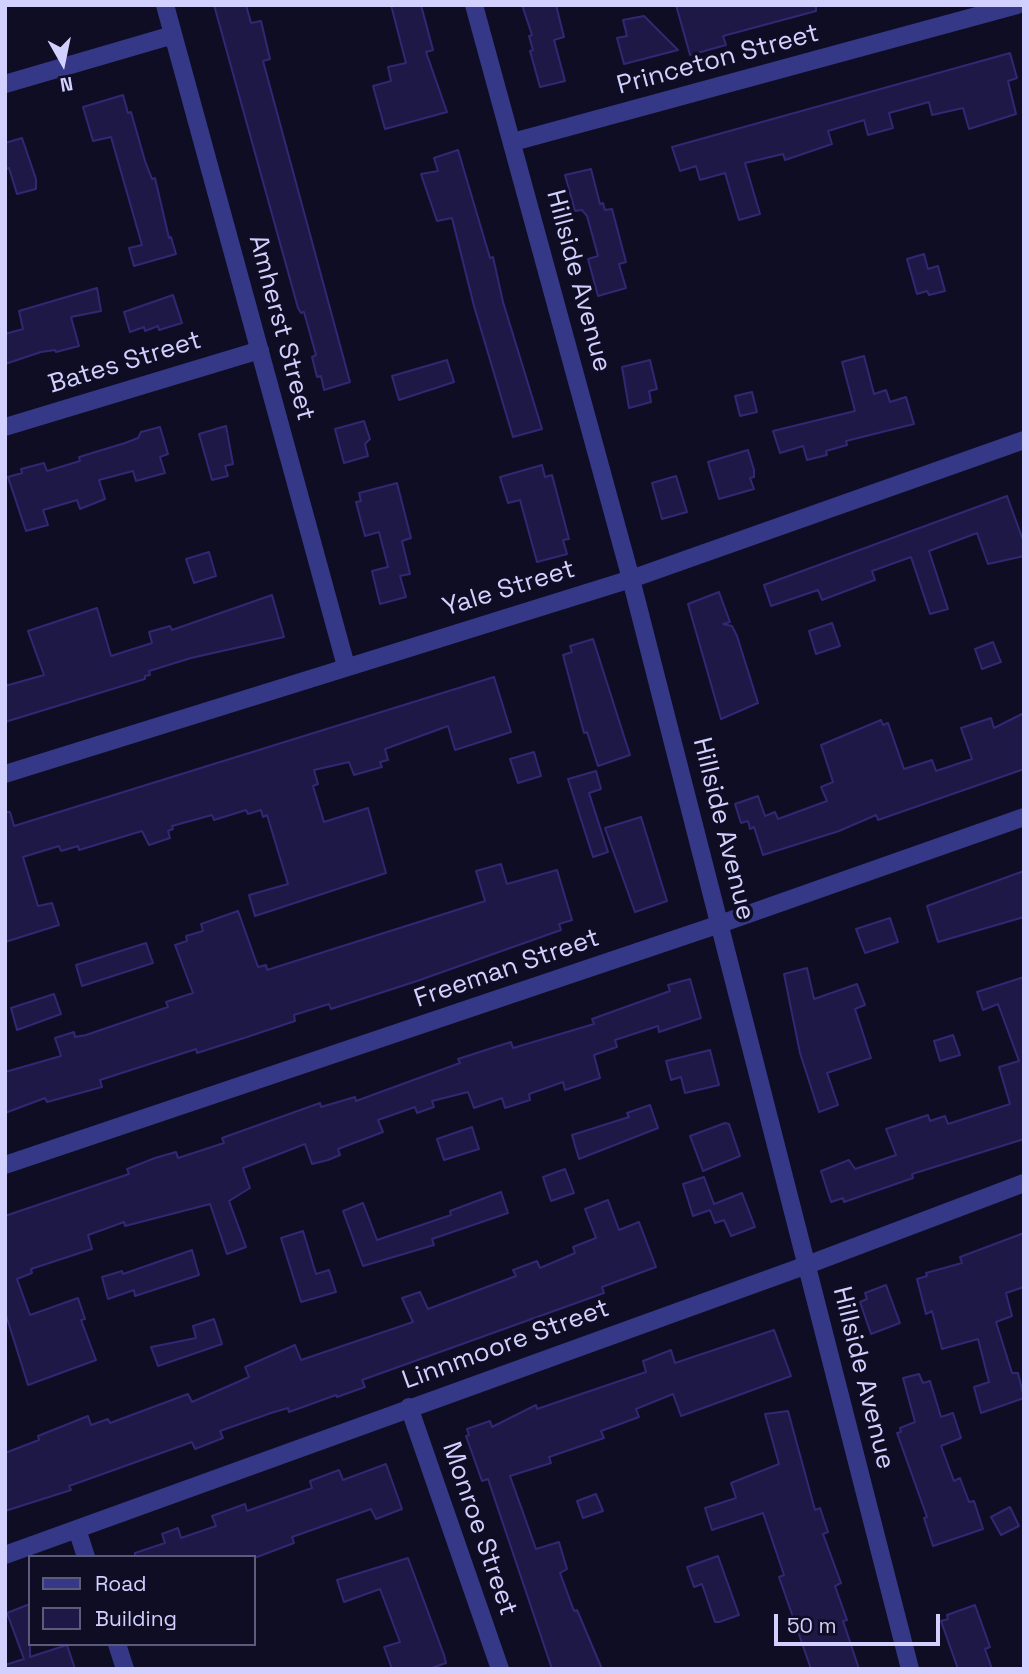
<!DOCTYPE html>
<html>
<head>
<meta charset="utf-8">
<style>
	body { margin:0 }
	#map { position:relative; width:1029px; height:1674px; overflow:hidden; background:#0f0d24; font-family:"Space Grotesk",sans-serif }
	canvas { display:block }
	.frame { position:absolute; inset:0; border:7px solid #d1d0ff; pointer-events:none }
	.legend { position:absolute; left:28px; top:1555px; width:228px; height:91px; box-sizing:border-box; background:#0f0d24; border:2px solid #5d5b7c; margin:0; padding:9px 12px; list-style:none; font-size:21px; color:#d1d0ff }
	.legend li { display:flex; align-items:center; gap:14px; height:35px }
	.legend b { width:35px; border:2px solid #5d5b7c }
	.north { position:absolute; left:28px; top:28px; width:70px; height:70px; -webkit-text-stroke:5px #0f0d24; paint-order:stroke; rotate:171deg; font-size:19px; font-weight:700; line-height:28px; text-align:center; color:#d1d0ff }
	.north::after { content:''; display:block; margin:auto; width:24px; height:32px; background:#d1d0ff; clip-path:polygon(50% 0,100% 100%,50% 72%,0 100%) }
	.scale { position:absolute; left:774px; top:1614px; width:166px; height:32px; box-sizing:border-box; border:4px solid #d1d0ff; border-top:0; padding-left:9px; font-size:21px; line-height:24px; white-space:nowrap; color:#d1d0ff; -webkit-text-stroke:5px #0f0d24; paint-order:stroke }
</style>
</head>
<body>
<div id="map">
<canvas width="1029" height="1674"></canvas>
<div class="frame"></div>
<ul class="legend">
<li><b style="height:9px;background:#353886"></b>Road</li>
<li><b style="height:19px;background:#1d1846"></b>Building</li>
</ul>
<div class="north">N</div>
<div class="scale">50 m</div>
</div>
<script>
const context = document.querySelector('canvas').getContext('2d');
context.lineJoin = 'round';
function fill(path, color) {
  context.fillStyle = color;
  context.fill(path, 'evenodd');
}
function trace(path, color, width, dash) {
  context.strokeStyle = color;
  context.lineWidth = width;
  context.lineCap = dash ? 'butt' : 'round';
  context.setLineDash(dash || []);
  context.stroke(path);
}
function label(font, color, halo, rows, align = 'center') {
  context.font = font + ' "Space Grotesk",sans-serif';
  context.lineWidth = 7;
  context.setLineDash([]);
  context.textBaseline = 'middle';
  context.strokeStyle = halo;
  context.fillStyle = color;
  for (const [text, x, y, turn = 0] of rows) {
    context.save();
    context.translate(x, y);
    context.rotate((+turn || 0) * Math.PI / 180);
    context.textAlign = isNaN(turn) ? turn : align;
    if (halo) context.strokeText(text, 0, 0);
    context.fillText(text, 0, 0);
    context.restore();
  }
}
const building = new Path2D(`
	M214 5H246L251 23 261 21 270 59 263 61 350 382 324 390 321 376 317 377 312 357 316 355 304 312 301 313 298 308Z
	M391 5H421L433 50 426 52 447 112 385 129 373 86 391 81 388 67 406 63Z
	M522 5H556L564 37 554 40 565 81 540 87 530 51 533 50 529 36 532 35Z
	M676 5H816V11L723 36 726 45 690 55Z
	M644 16 678 50 624 64 617 38 627 36 623 20Z
	M1010 53 1017 78 1008 81 1016 114 969 129 963 108 932 115 929 102 889 113 893 128 868 135 864 120 828 131 832 144 785 160 783 154 745 163 760 214 739 220 725 173 700 180 696 166 680 171 672 147Z
	M123 95 128 113 131 112 145 161 152 179 155 178 169 238 171 237 176 254 134 266 129 248 142 245 111 137 93 141 83 107Z
	M22 138 36 179V189L17 194 9 168 5 169V143Z
	M458 150 490 258 493 257 503 302 542 429 513 437 474 306 452 218 437 221 421 174 438 171 434 158Z
	M591 169 600 204 603 203 605 210 612 209 626 262 619 264 626 288 598 296 588 259 598 256 587 216 582 210 575 211 565 175Z
	M924 254 928 269 938 266 945 291 929 295 927 291 917 294 907 259Z
	M97 288 101 311 71 317 79 346 56 352 55 350 41 352 5 364V334L23 329 19 311Z
	M173 295 182 323 159 330 158 326 145 331 144 327 130 332 124 312Z
	M864 356 874 394 886 390 890 402 906 397 914 424 846 441 847 445 826 451 827 455 807 460 803 446 780 453 773 431 855 411 842 362Z
	M447 360 454 382 399 400 392 376Z
	M650 360 657 389 649 391 651 402 629 408 622 367Z
	M752 392 757 412 740 416 735 396Z
	M364 421 370 439 365 444 368 456 344 463 335 429Z
	M226 426 233 464 225 466 228 476 212 480 199 434Z
	M160 427 168 454 160 457 165 473 136 481 133 471 99 480 105 499 80 509 77 500 43 510 48 525 26 531 8 477 22 473 21 469 44 463 47 471 80 461 79 457 125 443 138 438 141 432Z
	M748 450 754 470V477L750 478 754 489 719 499 708 462Z
	M542 465 545 477 552 475 569 539 563 540 567 554 537 562 520 500 508 503 500 477Z
	M676 476 687 512 662 519 652 483Z
	M397 483 411 538 402 541 410 574 400 576 406 597 380 604 372 571 388 567 379 532 365 536 356 502 361 501 359 493Z
	M1007 496 1024 543V556L988 564 977 533 929 551 948 609 930 614 911 557 872 571 875 580 822 600 818 590 771 606 764 585Z
	M209 552 216 576 194 583 186 559Z
	M719 592 730 622 723 624 732 626 737 636 758 703 721 719 688 604Z
	M272 595 284 637 191 658 149 671 150 675 145 676V679L5 722V686L44 675 28 631 97 608 111 656 152 643 149 632 170 626 172 630Z
	M832 623 840 646 816 654 809 631Z
	M593 639 630 755 598 766 587 732 584 733 563 655 572 652 570 646Z
	M993 642 1001 662 982 669 975 649Z
	M494 677 511 732 455 750 448 726 385 749 388 760 380 762 382 767 354 775 349 762 314 770 318 784 313 786 324 822 368 808 386 873 255 916 249 895 288 884 267 815 263 817 261 810 248 814 246 810 214 820 212 815 172 826 173 829 168 831 170 838 149 845 142 831 79 850 78 846 61 851 59 846 23 857 38 906 52 903 59 925 5 942V812H10L14 826Z
	M1024 713V769L878 820 876 815 839 831 763 855 754 827 750 829 748 821 741 823 735 804 758 796 765 816 775 812 778 819 827 801 821 787 833 782 821 745 881 720 883 725 888 723 904 769 932 760 936 771 972 759 961 728 991 718 994 728Z
	M534 752 541 776 518 783 510 759Z
	M596 771 601 789 589 793 608 852 593 857 568 779Z
	M641 817 667 901 635 912 605 828Z
	M501 864 507 884 557 870 572 920 559 924 561 930 417 981 331 1009 329 1004 294 1015 295 1021 247 1037 197 1053 196 1049 100 1080 102 1087 47 1102 45 1098 5 1113V1072L61 1056 55 1038 74 1032 75 1037 86 1035 168 1007 166 1002 193 993 175 945 187 941 186 936 203 931 201 924 238 911 258 967 266 965 267 970 485 901 476 871Z
	M1024 871V917L938 942 927 906Z
	M890 918 898 942 865 953 856 929Z
	M146 943 153 963 82 986 76 965Z
	M807 968 814 999 857 984 865 1005 855 1009 871 1058 827 1073 838 1105 819 1112 800 1053 784 974Z
	M1024 977V1139L912 1174 913 1178 844 1202 843 1198 831 1202 821 1171 849 1160 855 1169 896 1155 886 1129 928 1115 930 1121 945 1116 948 1124 1010 1104 999 1067 1019 1061 998 1004 983 1010 977 992Z
	M690 979 701 1018 659 1032 658 1026 615 1040 617 1047 594 1055 600 1078 565 1090 563 1082 529 1094 530 1100 505 1108 502 1098 474 1108 468 1092 432 1101 434 1107 417 1113 415 1107 378 1120 383 1132 338 1149 340 1155 328 1160 312 1164 305 1144 243 1168 250 1188 229 1201 246 1247 227 1254 210 1204 125 1226 124 1222 88 1235 92 1249 31 1269 32 1273 17 1279 30 1315 78 1298 85 1319 81 1320 96 1360 28 1385 5 1312V1216L129 1174 127 1169 155 1158 176 1152 178 1158 224 1143 222 1138 320 1103 321 1107 355 1097 356 1101 460 1063 458 1059 495 1047 511 1042 513 1048 594 1024 592 1019 670 991 668 985Z
	M54 994 61 1014 17 1030 11 1008Z
	M953 1035 960 1055 940 1061 934 1041Z
	M710 1050 719 1085 685 1093 681 1077 671 1080 666 1061Z
	M650 1105 658 1128 579 1159 572 1135 629 1117 627 1113Z
	M725 1123 729 1124 740 1156 703 1171 690 1136Z
	M472 1127 479 1149 444 1160 437 1139Z
	M565 1169 574 1193 551 1201 543 1177Z
	M704 1177 714 1204 742 1193 755 1227 731 1236 724 1220 715 1223 710 1210 693 1216 683 1184Z
	M501 1192 508 1213 432 1239 434 1245 363 1266 343 1211 363 1203 377 1240 451 1215 450 1211Z
	M608 1200 619 1230 639 1222 656 1267 602 1287 604 1293 362 1380 365 1387 337 1397 336 1395 289 1412 288 1408 271 1413 220 1431 223 1438 195 1449 192 1442 69 1486 71 1490 5 1511V1453L39 1440 38 1436 88 1416 91 1425 108 1419 110 1423 188 1394 192 1402 249 1377 245 1367 295 1345 301 1360 413 1322 402 1298 420 1292 428 1309 516 1276 513 1270 537 1261 540 1268 575 1253 573 1247 596 1238 585 1209Z
	M303 1231 316 1274 329 1270 336 1292 301 1302 281 1238Z
	M1024 1233V1287L1006 1293 1012 1316 996 1322 1012 1373H1018L1024 1398 981 1413 974 1387 989 1382 978 1339 942 1349 932 1311 926 1314 917 1279 927 1276 926 1273 962 1263 960 1257Z
	M192 1250 199 1275 135 1296 134 1290 108 1299 102 1277 122 1271 123 1274Z
	M886 1285 900 1323 871 1334 860 1302 867 1299 865 1293Z
	M214 1319 222 1344 158 1366 151 1347 196 1338 193 1326Z
	M774 1330 791 1376 681 1416 673 1394 636 1409 639 1417 601 1431 604 1438 549 1457 551 1463 510 1476 536 1549 559 1542 567 1569 560 1573 574 1611 577 1610 602 1669H552L488 1479 482 1481 466 1436 469 1435 467 1429 490 1421 492 1427 536 1405 537 1409 646 1372 643 1361 671 1350 675 1363Z
	M919 1374 923 1383 930 1381 941 1417 953 1413 961 1438 941 1446 954 1481 960 1478 969 1502 974 1501 983 1529 933 1546 924 1518 927 1517 897 1433 901 1432 900 1428 915 1422 903 1378Z
	M788 1411 815 1510 820 1508 828 1532 823 1534 841 1583 835 1586 847 1620 843 1621 859 1669H811L779 1577 784 1575 763 1513 712 1530 705 1508 736 1498 731 1483 779 1464 765 1414Z
	M386 1464 402 1509 376 1519 371 1509 292 1537 294 1543 257 1557H135V1553L165 1543 162 1534 178 1528 181 1538 216 1526 212 1516 245 1504 247 1511 312 1488 310 1481 339 1470 343 1480Z
	M596 1494 603 1511 583 1518 577 1501Z
	M1010 1507 1019 1526 1001 1535 991 1517Z
	M718 1556 739 1615 719 1622H715L702 1584 694 1587 687 1567Z
	M408 1558 444 1655 446 1663 429 1669H392L384 1647 400 1642 380 1589 344 1602 337 1580Z
	M30 1604V1657L67 1645 75 1669H6L5 1665 24 1659 7 1613Z
	M975 1605 990 1647 985 1649 992 1669H958L941 1621 948 1619 947 1615Z`);
const minor = new Path2D(`
	M165 5 346 666
	M474 5 631 579 910 1669
	M5 84 173 35
	M513 142 1017 5
	M5 427 260 350
	M5 774 631 579 1024 440
	M5 1165 720 924 1024 817
	M409 1407 500 1669
	M77 1529 86 1557
	M5 1555 807 1265 1024 1183
	M117 1644 125 1669`);
const streetNames = [
	["Princeton Street",718,60,-15],
	["Hillside Avenue",578,281,75],
	["Amherst Street",281,328,75],
	["Bates Street",125,363,-17],
	["Yale Street",509,589,-17],
	["Hillside Avenue",723,829,76],
	["Freeman Street",507,969,-19],
	["Linnmoore Street",506,1345,-20],
	["Hillside Avenue",863,1378,76],
	["Monroe Street",479,1529,71]
];
fill(building, '#1d1846');
trace(building, '#312874', 2);
trace(minor, '#353886', 18);
label('26px', '#d1d0ff', '#0f0d24', streetNames);
</script>
</body>
</html>
